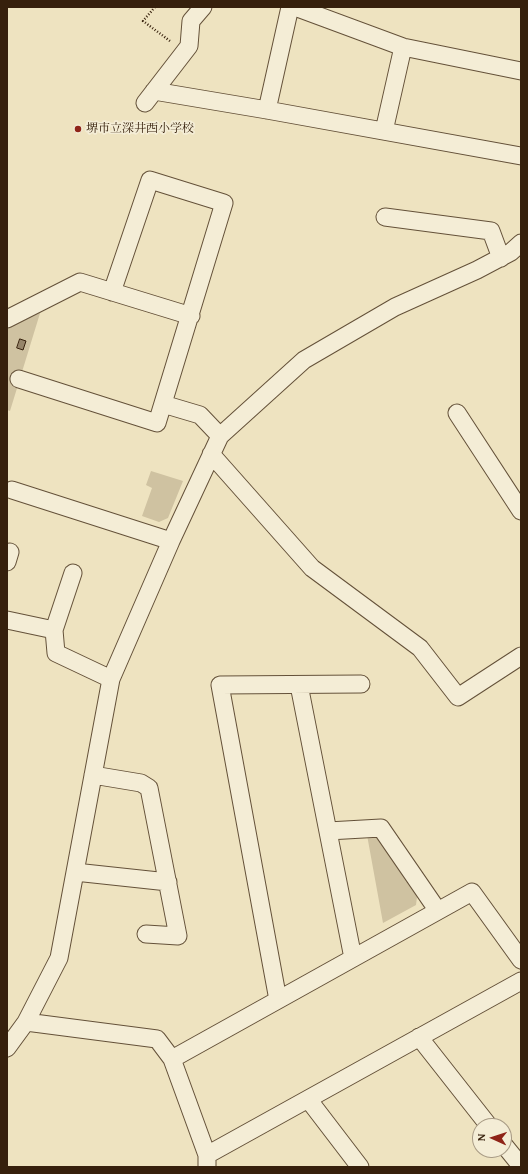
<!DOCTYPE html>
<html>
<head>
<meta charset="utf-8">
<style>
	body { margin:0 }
	#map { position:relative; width:528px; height:1174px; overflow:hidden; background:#eee3c0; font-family:"Gentium Book Plus",serif }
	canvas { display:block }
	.frame { position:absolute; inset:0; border:8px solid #36200c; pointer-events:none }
	.north { position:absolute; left:472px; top:1118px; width:40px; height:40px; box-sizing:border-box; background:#f4edd6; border:1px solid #a89b85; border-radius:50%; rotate:273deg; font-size:11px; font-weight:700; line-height:16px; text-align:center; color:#36200c }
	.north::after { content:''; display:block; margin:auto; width:14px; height:18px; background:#8f2418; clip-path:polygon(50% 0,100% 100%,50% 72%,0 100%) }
</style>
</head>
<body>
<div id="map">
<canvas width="528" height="1174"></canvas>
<div class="frame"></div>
<div class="north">N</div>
</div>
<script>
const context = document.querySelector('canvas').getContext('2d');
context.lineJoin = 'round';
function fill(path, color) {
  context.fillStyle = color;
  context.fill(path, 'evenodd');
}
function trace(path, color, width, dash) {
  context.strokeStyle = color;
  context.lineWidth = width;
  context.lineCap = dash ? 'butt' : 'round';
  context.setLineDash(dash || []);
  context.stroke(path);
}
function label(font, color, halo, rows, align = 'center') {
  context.font = font + ' "Gentium Book Plus","Noto Serif JP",serif';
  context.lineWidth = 3.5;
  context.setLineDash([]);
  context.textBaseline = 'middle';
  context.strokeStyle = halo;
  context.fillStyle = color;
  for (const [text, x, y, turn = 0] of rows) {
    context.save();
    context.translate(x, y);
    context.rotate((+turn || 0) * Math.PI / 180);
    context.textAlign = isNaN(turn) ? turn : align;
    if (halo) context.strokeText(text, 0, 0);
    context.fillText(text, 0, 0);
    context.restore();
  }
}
const green = new Path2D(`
	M41 310 10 411 7 410V328Z
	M151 471 183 481 168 518 159 522 142 516 152 488 146 485Z
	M369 834 377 838 417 897 416 905 383 923 367 835Z`);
const building = new Path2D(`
	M20 339 26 341 23 350 17 348Z`);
const path = new Path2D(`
	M155 7 143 21 170 41`);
const street = new Path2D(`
	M295 7 403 47 521 71
	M154 91 267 110 521 156
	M145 103 189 46 191 21 203 7
	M267 110 290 7
	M384 131 403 47
	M385 217 491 231 501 258
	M7 319 80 282 191 316
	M19 379 157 423 224 203 150 180 112 292
	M163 404 200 415 220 436
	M457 413 521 511
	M211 454 312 568 420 648 458 697 521 656
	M12 490 171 541
	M7 562 10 552
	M7 620 54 630 56 653 111 679
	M54 630 73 573
	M299 685 353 958
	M93 775 141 783 149 788 178 936 146 934
	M328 831 381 828 438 911
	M75 872 168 882
	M278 1000 220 685 361 684
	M26 1022 157 1039 172 1059 207 1155V1167
	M419 1037 489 1126
	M7 1048 26 1022 59 958 111 679 171 541 220 436 304 360 395 307 477 270 511 252 521 243
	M172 1059 472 892 521 960
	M308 1099 360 1167
	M504 1145 521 1166
	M207 1155 521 981`);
const markers = [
	[78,129,4,"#8f2418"]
];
const poiNames = [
	["堺市立深井西小学校",86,129]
];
fill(green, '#cfc2a1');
fill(building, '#96856a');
trace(building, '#36200c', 1);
trace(street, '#645139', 19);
trace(path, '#36200c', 2.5, [1, 2]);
trace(street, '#f4edd6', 17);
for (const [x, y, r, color] of markers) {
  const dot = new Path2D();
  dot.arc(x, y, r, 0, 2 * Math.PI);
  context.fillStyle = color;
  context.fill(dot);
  trace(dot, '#f4edd6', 1.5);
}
label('12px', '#36200c', '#f4edd6', poiNames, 'left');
</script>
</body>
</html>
